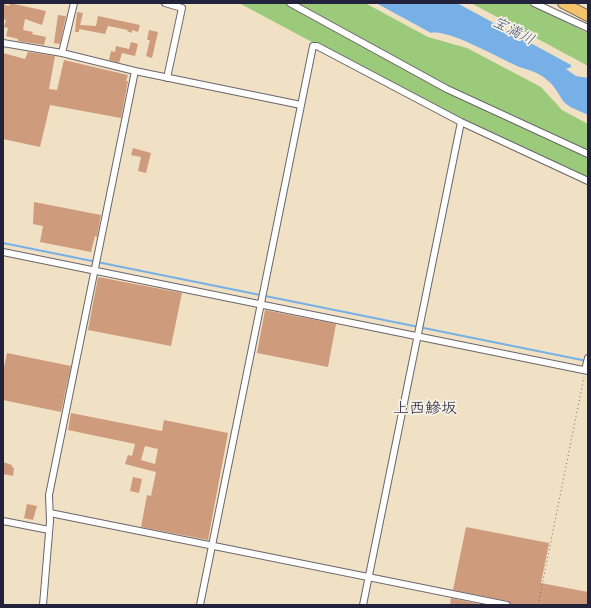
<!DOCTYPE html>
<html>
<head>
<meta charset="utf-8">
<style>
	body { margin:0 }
	#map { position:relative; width:591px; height:608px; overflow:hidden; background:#f0e1c4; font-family:"Architects Daughter",sans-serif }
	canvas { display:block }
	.frame { position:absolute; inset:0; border:4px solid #22223b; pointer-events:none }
</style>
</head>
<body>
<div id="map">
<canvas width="591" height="608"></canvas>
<div class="frame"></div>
</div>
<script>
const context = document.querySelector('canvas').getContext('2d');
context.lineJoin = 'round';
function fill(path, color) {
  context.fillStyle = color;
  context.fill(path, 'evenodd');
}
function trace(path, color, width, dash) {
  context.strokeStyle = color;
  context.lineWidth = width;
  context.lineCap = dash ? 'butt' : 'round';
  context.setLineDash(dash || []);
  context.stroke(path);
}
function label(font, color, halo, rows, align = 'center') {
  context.font = font + ' "Architects Daughter","Klee One",sans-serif';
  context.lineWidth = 3.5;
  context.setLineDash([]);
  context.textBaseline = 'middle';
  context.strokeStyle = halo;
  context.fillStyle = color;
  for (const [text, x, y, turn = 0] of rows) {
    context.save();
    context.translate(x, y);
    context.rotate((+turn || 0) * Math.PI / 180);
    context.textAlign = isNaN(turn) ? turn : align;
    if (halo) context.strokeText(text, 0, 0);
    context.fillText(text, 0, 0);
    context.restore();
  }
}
const green = new Path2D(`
	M239 3H365L428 37 467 48 541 87 562 110 588 124V178L462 119 386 80 317 42H312Z
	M471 3H527L588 33V66Z`);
const water = new Path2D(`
	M376 3H457L571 65V67L566 69 576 76 588 78V115C581 111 569 108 564 102 558 94 555 86 547 80 539 72 527 70 517 66 498 58 449 29 431 33Z`);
const stream = new Path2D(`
	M3 243 587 361`);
const building = new Path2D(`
	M10 3 46 11 42 25 25 19 23 30 33 32 32 34 46 37 44 45 18 41V39L6 36 8 28 4 27 6 20 3 19V4L9 6Z
	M77 12 83 13 80 25 96 26 98 16 140 25 138 32 132 30V33L127 31 128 30 108 26 105 34 79 29V32H75Z
	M58 15 66 16 60 44 54 43Z
	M149 30 158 32 152 58 146 56 150 40H147Z
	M131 42 138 44 135 56 122 53 119 63 109 60 111 51 115 52 116 46 129 49Z
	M28 52 55 56 49 89 57 90 64 60 128 75 126 81H128L121 118 50 105 40 147 3 139V53L25 59Z
	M133 148 151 153 146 173 138 171 141 157 131 155Z
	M34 202 101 215 97 237 95 236 91 252 40 242 43 226 33 224Z
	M98 277 182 293 171 346 88 330Z
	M265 310 336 324 328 367 257 353Z
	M7 353 71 366 61 412 3 400V372Z
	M71 413 162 431 164 420 228 433 208 540 141 527 147 495 151 496 156 472 125 464 128 455 132 456 135 444 68 430ZM145 446 158 449 155 464 141 460Z
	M3 462 12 465V467L14 468 13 476 3 474Z
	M133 477 142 479 139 493 130 491Z
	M27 504 37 506 33 520 24 518Z
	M466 527 549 543 541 583 588 592V605H517L511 604 508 601 453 590Z
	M451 598 484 605H450Z`);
const path = new Path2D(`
	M538 605 584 377`);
const minor = new Path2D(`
	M165 3 182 8 167 78
	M290 3 447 89 588 154
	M534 3 588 28
	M3 43 62 53 135 71 301 105
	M62 53 74 3
	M3 252 588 371
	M585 370 588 358
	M50 513 507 605
	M3 521 49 530
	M43 605 50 521 49 495 135 71
	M200 605 313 46H317L461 122 588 181
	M363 605 461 122`);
const primary = new Path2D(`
	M563 3 588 16`);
const waterNames = [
	["宝満川",513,32,27]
];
const quarterNames = [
	["上西鰺坂",425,410]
];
fill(green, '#9bcb7a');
fill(water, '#77b0e7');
trace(stream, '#77b0e7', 2);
fill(building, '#ce9b7c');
trace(minor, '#6a656b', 8);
trace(primary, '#6a656b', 12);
trace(path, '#6a656b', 1, [1, 3]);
trace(minor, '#fff', 6);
trace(primary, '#f3c26a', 10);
label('italic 15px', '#405477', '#f7f3e8', waterNames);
label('16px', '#22223b', '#f7f3e8', quarterNames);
</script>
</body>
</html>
